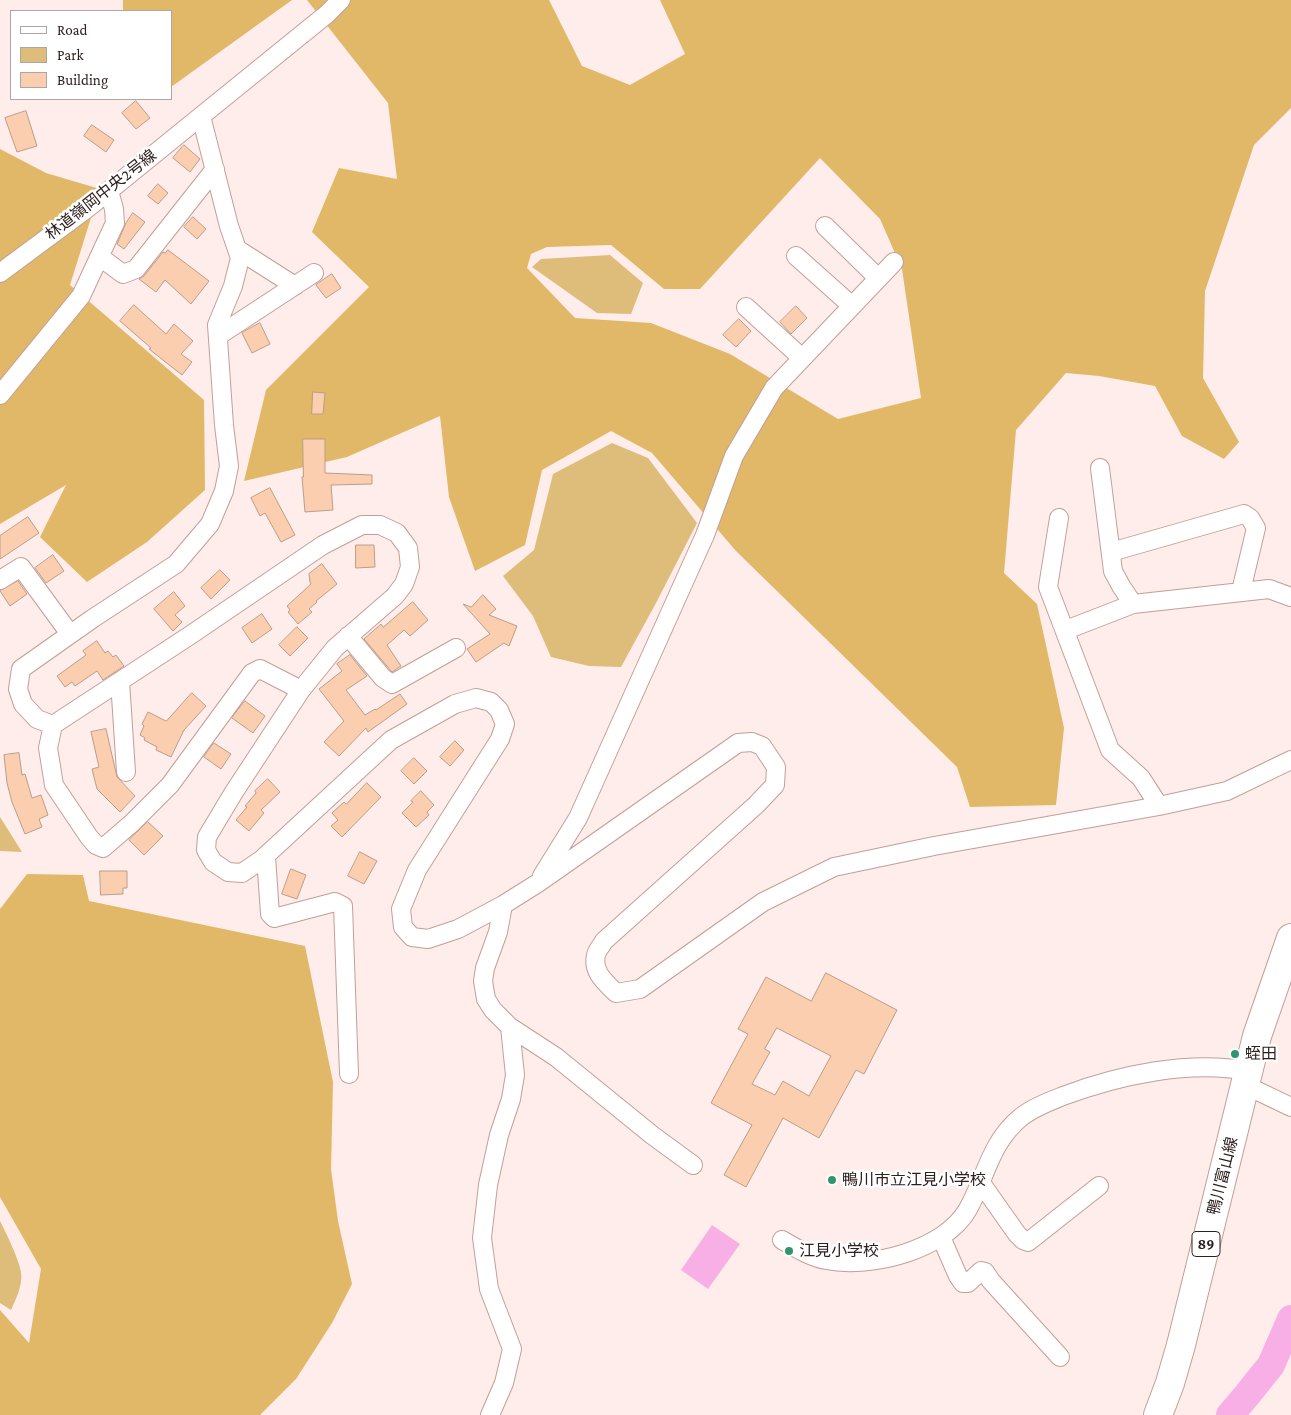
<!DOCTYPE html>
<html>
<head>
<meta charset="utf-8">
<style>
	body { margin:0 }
	#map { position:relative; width:1291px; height:1415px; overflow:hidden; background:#feedea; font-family:"Crimson Pro",serif }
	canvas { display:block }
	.legend { position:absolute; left:10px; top:10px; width:162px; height:90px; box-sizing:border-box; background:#fff; border:1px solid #aca6a5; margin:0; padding:6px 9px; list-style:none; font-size:15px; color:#2f201e }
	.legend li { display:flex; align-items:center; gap:10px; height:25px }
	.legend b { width:25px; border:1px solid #aca6a5 }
</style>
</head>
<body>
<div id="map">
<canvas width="1291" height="1415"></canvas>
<ul class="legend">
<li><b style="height:6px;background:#fff"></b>Road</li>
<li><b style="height:14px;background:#debc7a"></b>Park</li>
<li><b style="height:14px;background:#fbceaf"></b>Building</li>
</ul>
</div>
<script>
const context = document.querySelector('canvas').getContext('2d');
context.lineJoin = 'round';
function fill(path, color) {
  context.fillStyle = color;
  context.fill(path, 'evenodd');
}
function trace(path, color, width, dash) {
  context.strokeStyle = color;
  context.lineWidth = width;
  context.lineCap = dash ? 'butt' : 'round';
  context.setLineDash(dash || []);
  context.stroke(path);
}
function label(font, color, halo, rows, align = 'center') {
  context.font = font + ' "Crimson Pro","Noto Sans JP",serif';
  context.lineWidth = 5;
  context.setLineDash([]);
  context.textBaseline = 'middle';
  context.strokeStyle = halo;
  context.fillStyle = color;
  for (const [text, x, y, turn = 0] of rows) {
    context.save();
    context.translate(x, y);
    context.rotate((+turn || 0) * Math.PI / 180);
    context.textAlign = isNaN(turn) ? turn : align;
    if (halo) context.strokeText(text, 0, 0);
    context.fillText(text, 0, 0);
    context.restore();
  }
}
const green = new Path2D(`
	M610 255 643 283 631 314 597 313 532 267 541 259Z
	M612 443 648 458 697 523 656 603 621 667 589 666 551 657 533 616 503 576 534 550 553 474Z
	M0 817 22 852 0 851Z
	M0 1221C7 1235 18 1257 21 1272 23 1285 16 1299 11 1310L0 1303Z`);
const forest = new Path2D(`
	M123 0H292L171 87V11H123Z
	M307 0H549L582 66 630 85 685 54 660 0H1291V108L1254 145 1205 291 1203 378 1239 442 1224 459 1182 436 1155 386 1099 376 1066 373 1016 430 1004 573 1037 604 1064 728 1056 805 970 807 957 767 736 551 652 453 611 431 542 470 525 545 475 571 449 497 440 416 347 457 244 481 266 390 369 287 312 232 339 168 397 179 388 103ZM820 158 880 219 902 269 921 398 838 419 730 354 651 323 575 318 527 268 531 254 547 247 611 245 664 289H700Z
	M0 149 46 173 100 189 70 285 204 400 205 490 147 542 87 582 40 537 66 485 0 524Z
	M27 874 83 875 89 901 305 946 333 1082 331 1169 338 1221 352 1284 332 1323 296 1379 260 1415H0V1310L29 1343 41 1269 0 1197V909Z`);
const water = new Path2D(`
	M712 1225 740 1244 708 1289 681 1270Z`);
const river = new Path2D(`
	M1230 1415 1247 1395 1271 1365 1291 1319`);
const building = new Path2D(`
	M136 101 150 118 136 129 122 113Z
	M26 111 37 146 17 152 5 118Z
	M92 125 114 140 106 152 84 136Z
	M184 145 200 159 190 172 173 158Z
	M158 184 168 193 158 204 148 196Z
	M133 213 145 222 124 249 117 244 126 223Z
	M193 217 206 229 197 239 184 227Z
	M168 250 209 281 191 304 165 280 156 292 139 279 144 276 163 252 165 253Z
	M332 274 341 288 326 298 316 285Z
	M134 305 166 334 174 324 193 341 181 354 192 362 182 375 149 349 151 348 120 321Z
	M796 306 807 318 791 334 780 322Z
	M739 319 751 331 736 347 723 335Z
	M260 323 270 344 252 353 242 333Z
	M313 392 325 393 323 414H312Z
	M303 439H325V473L372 475V484L331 485 333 510 305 512 302 477H303Z
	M270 488 295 535 281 542 265 513 260 516 251 498Z
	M28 517 39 533 0 559V536Z
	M356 545H374L375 567 356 568Z
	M53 555 64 571 46 583 35 568Z
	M322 564 337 584 316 601 317 602 309 609 312 612 298 624 288 612 290 610 287 606 311 584 310 582 309 574Z
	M220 570 230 580 211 599 201 588Z
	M18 581 27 594 10 606 0 591Z
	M174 592 185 606 175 615 182 622 173 631 154 609Z
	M483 595 496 609 489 615 517 626 509 646 504 643 476 662 467 649 490 634 463 604 471 607Z
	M413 602 428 620 410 636 404 630 387 645 401 666 392 672 364 639 381 624 383 627Z
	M262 614 272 629 252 643 242 628Z
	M297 627 308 638 290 656 279 645Z
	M97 641 105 653 108 651 113 657 116 655 124 666 103 680 97 671 75 686 72 682 65 687 57 676 86 655 83 651Z
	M350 655 367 676 346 690 365 715 375 709 376 710 400 694 407 704 368 732 366 728 339 756 324 742 344 721 319 689 342 671 337 664Z
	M192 693 206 706 184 730 171 757 156 750 157 747 144 740 145 738 140 735 144 726 142 724 148 712 166 721Z
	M245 701 265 716 253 733 232 718Z
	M106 729 117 777 135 796 120 812 97 789 92 769 99 767 91 732Z
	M455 741 464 750 450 766 440 757Z
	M214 743 231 754 221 769 204 757Z
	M19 753 22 775 25 774 32 798 41 795 48 815 39 819 42 827 25 834 12 802 7 783 4 755Z
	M414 758 427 771 414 784 401 771Z
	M268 779 280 792 261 810 264 813 249 831 236 820 247 807 245 806 256 793 255 791Z
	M367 783 381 797 342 837 331 826 338 820 332 813 344 802 346 804Z
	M421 791 434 805 427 812 429 815 416 827 402 813 413 802 411 801Z
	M148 822 163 836 144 855 129 840Z
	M360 852 377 861 364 884 348 876Z
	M291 869 306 875 297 899 282 894Z
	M100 871H127V888H123V894L101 895Z
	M826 973 897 1010 864 1074 856 1070 819 1138 783 1118 746 1187 724 1175 752 1125 711 1103 748 1034 738 1029 766 977 811 1001ZM777 1028 831 1056 809 1096 783 1081 775 1095 752 1084 770 1052 765 1049Z`);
const minor = new Path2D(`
	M201 116 229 226 240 258 233 286 217 325 224 425 229 466 224 491 210 524 176 564 92 619 21 669 18 689 23 704 37 719 53 725 189 636 323 545 362 525H380L397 533 408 548 410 567 404 584 395 596 335 648 301 690 234 792 207 837 206 850 213 862 228 872 242 873 261 860 391 740 455 704 476 698 491 702 499 710 505 724 500 739 417 870 401 909 403 927 412 937 428 939 458 929 503 905 538 883 738 743 752 742 762 746 776 767 775 785 756 805 604 941C602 945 597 950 596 955 592 972 605 982 616 993L640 989 763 902 834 867 934 846 1159 806 1227 791 1291 760
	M825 226 878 278
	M237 249 295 286
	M796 256 852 306
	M100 257 123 274 136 269 215 169
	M0 273 89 207 327 14 341 0
	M746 307 802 358
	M218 336 314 273
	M0 395 81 296 115 223 114 209 109 191
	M1100 468 1113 571 1121 586 1133 604 1269 589 1291 597
	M1059 518 1048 587 1110 750 1141 778 1159 806
	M1111 552 1244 514 1250 518 1256 528 1241 591
	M0 580 21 567 70 634
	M1066 630 1133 604
	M348 636 383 678 392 684 456 648
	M120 681 126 772
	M53 725 48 748 54 785 89 837 96 845 103 848 132 823 170 785 252 673 260 669 301 690
	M266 856 270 914 274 918 335 902 343 906 349 1074
	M542 876 578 818 705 535 734 456 774 388 894 262
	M503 905 498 932 485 968 483 981 486 999 493 1010 510 1027 556 1057 652 1135 693 1165
	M1245 1085 1291 1107
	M981 1183 1017 1234 1023 1240 1028 1242 1099 1186
	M941 1237 958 1276 963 1283H968L981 1271 985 1272 991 1281 1060 1357
	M782 1240C796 1248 810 1257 826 1260 871 1269 945 1250 968 1209 986 1177 990 1143 1020 1118 1032 1108 1048 1102 1063 1096 1119 1075 1189 1060 1248 1071
	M490 1415 504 1383 512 1349 489 1289 482 1238 488 1185 499 1135 511 1099 515 1075 510 1027`);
const primary = new Path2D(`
	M1158 1415 1170 1383 1181 1345 1257 1036 1291 938`);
const markers = [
	[1235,1054,5,"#32946e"],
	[832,1180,5,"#32946e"],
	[789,1251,5,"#32946e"]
];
const shields = [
	[1206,1244,28]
];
const shieldNames = [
	["89",1206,1244]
];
const streetNames = [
	["林道嶺岡中央2号線",101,195,-38],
	["鴨川富山線",1223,1176,-76]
];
const poiNames = [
	["蛭田",1245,1054],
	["鴨川市立江見小学校",842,1180],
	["江見小学校",799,1251]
];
fill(green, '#debc7a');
fill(forest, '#e0b867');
fill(water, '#f8afe6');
trace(river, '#f8afe6', 28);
fill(building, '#fbceaf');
trace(building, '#bb9d88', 1);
trace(minor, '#c49e97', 20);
trace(primary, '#c49e97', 30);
trace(minor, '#fff', 18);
trace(primary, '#fff', 28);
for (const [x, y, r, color] of markers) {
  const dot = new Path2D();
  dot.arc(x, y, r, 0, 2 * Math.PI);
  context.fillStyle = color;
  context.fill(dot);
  trace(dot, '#fff', 2);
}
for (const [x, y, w] of shields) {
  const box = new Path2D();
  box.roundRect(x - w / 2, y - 12.5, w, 25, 4);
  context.fillStyle = '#fff';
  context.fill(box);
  trace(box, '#2f201e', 1);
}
label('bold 15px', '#2f201e', null, shieldNames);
label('16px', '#2f201e', '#fff', streetNames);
label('16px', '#2f201e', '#fff', poiNames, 'left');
</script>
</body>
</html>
